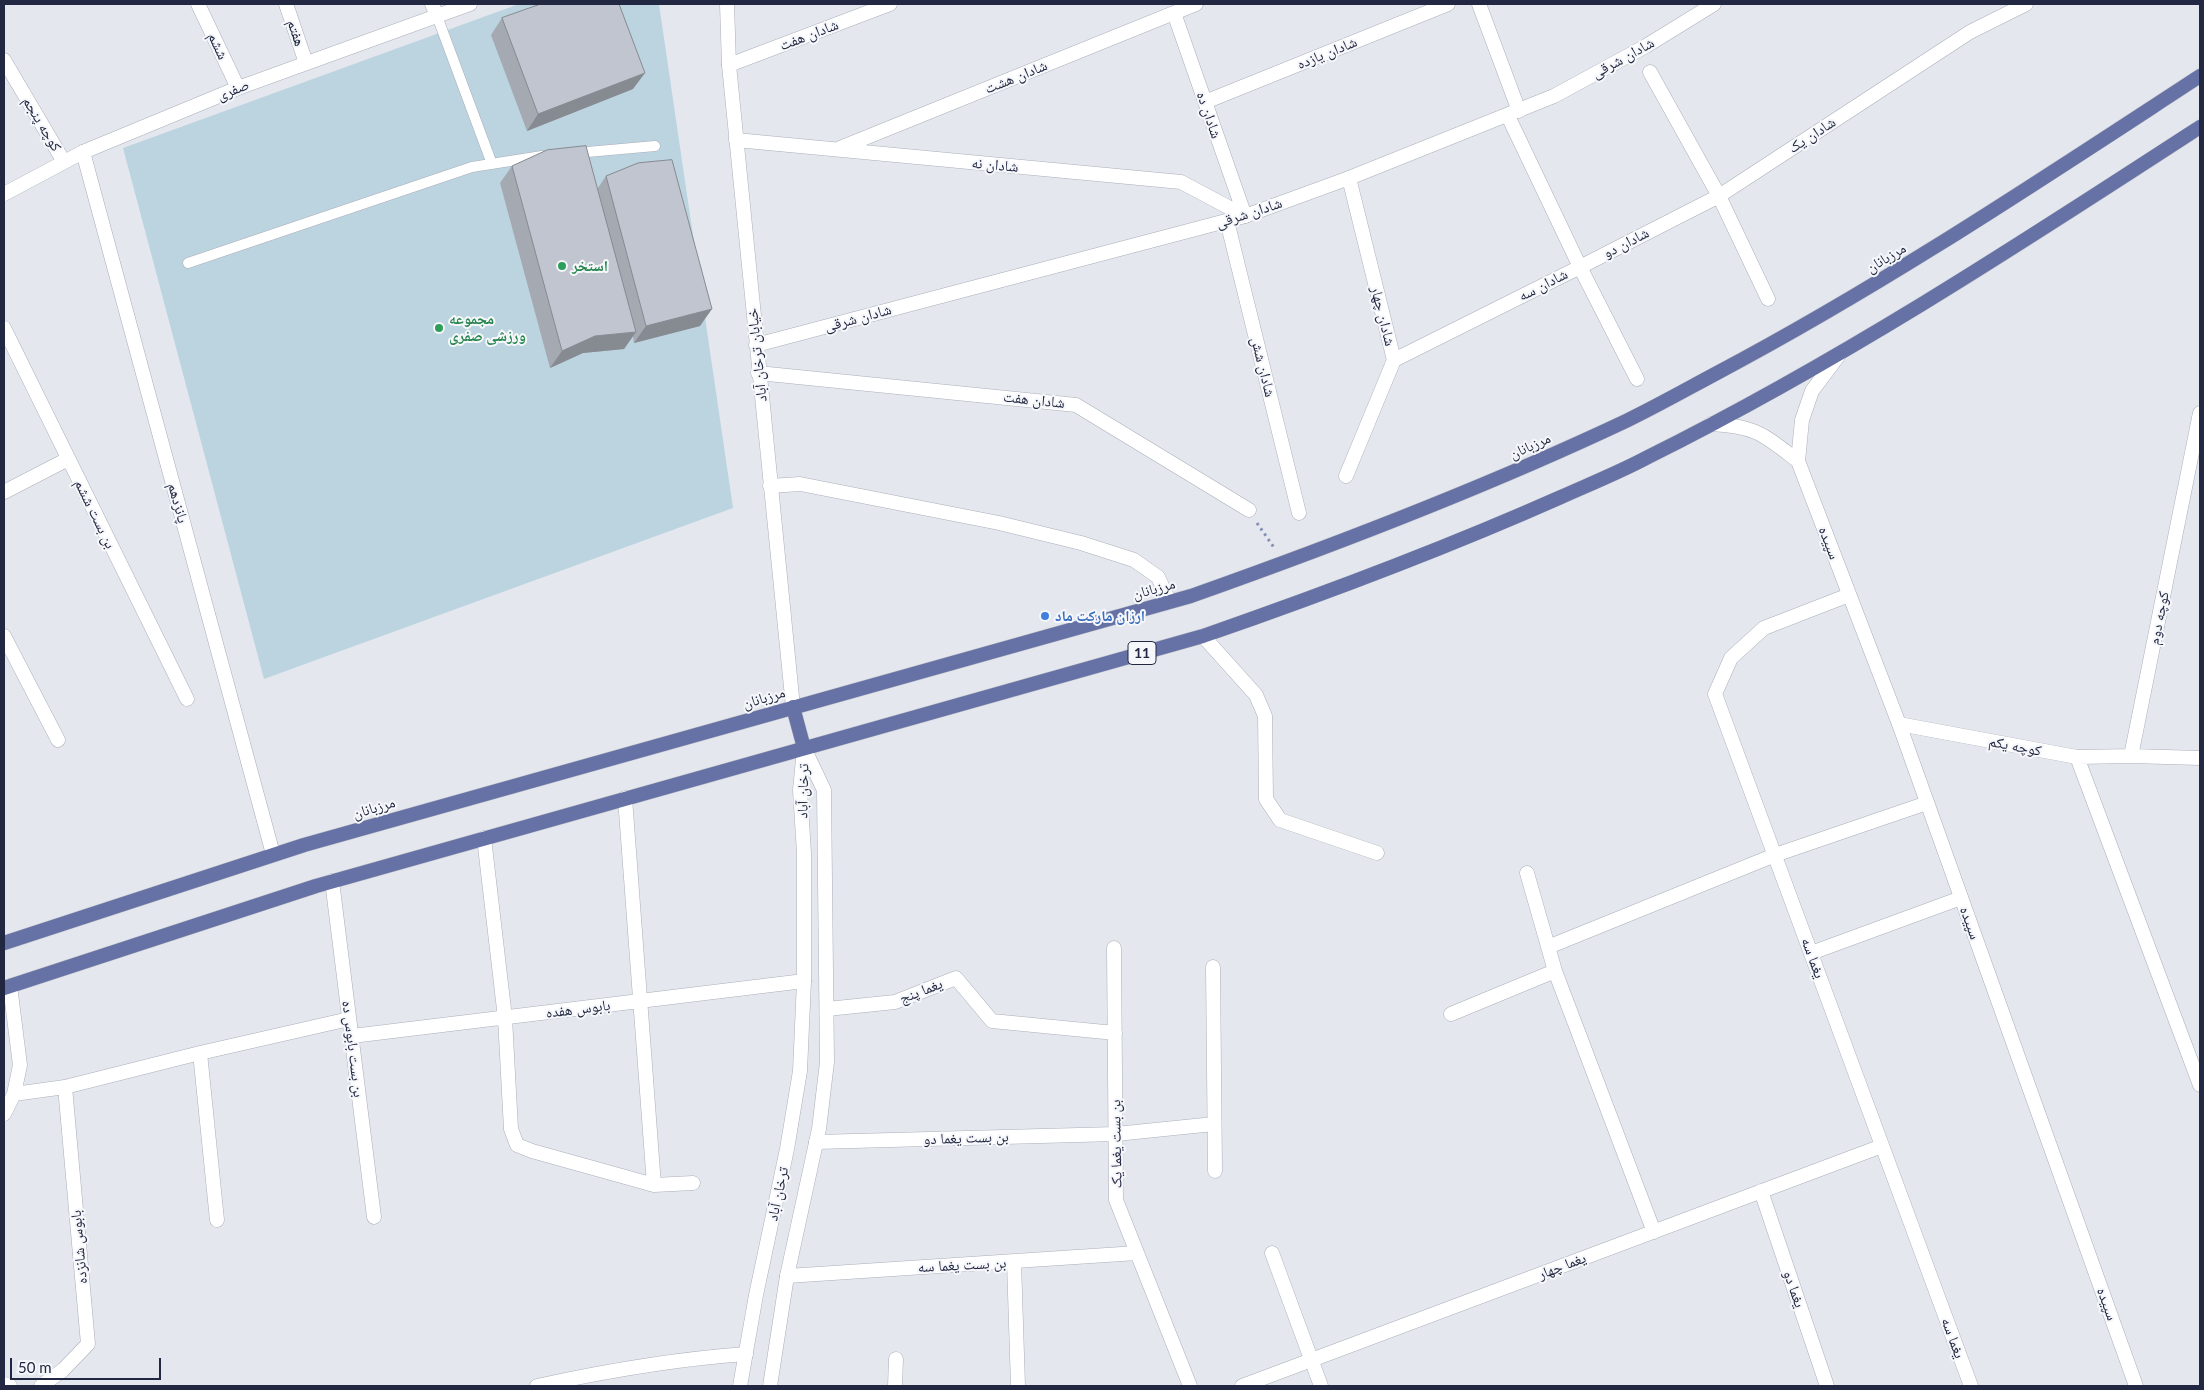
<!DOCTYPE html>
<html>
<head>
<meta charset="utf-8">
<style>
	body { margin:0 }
	#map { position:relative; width:2204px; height:1390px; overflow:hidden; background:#e4e8ee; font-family:Lato,sans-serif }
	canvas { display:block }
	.frame { position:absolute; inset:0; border:5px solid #222841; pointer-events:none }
	.scale { position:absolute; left:10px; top:1358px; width:151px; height:22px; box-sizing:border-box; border:2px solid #222841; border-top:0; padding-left:6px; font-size:15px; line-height:18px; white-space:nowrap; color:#222841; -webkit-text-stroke:4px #f5f7fa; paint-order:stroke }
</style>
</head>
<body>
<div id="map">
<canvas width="2204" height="1390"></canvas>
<div class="frame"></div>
<div class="scale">50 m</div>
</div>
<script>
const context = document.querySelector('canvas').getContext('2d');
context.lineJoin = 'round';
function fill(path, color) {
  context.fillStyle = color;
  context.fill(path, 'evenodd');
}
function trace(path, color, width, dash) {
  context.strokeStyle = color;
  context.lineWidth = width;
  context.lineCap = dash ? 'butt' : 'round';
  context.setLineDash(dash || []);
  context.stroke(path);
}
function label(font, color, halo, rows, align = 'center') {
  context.font = font + ' Lato,"Noto Naskh Arabic",sans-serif';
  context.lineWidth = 4;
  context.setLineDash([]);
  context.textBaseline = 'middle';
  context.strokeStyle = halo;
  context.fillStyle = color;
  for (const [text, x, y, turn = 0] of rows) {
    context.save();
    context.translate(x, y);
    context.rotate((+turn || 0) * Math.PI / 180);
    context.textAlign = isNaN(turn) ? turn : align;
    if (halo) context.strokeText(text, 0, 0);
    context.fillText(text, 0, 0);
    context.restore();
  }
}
const green = new Path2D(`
	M519 4H659L733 508 264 679 123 148Z`);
const path = new Path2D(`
	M1257 523 1275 549`);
const service = new Path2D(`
	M437 16 492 164
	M576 153 655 146
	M188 263 472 167 542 156`);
const minor = new Path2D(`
	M198 4 238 88
	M286 4 306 63
	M432 4 437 16
	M1479 4 1519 111
	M1174 13 1245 216
	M4 60 64 162
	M729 65 890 4
	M1650 72 1719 196 1970 32 2026 4
	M1205 102 1448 4
	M1508 116 1580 267 1719 196 1768 299
	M736 140 1181 182 1245 216
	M840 148 1196 4
	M4 194 83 152 238 88 470 4
	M1227 221 1299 513
	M4 328 187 699
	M1394 360 1580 267 1637 379
	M758 373 1076 405 1249 510
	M2200 413 2131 756 2200 758
	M1346 476 1394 360 1349 178
	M770 486 800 484 999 523 1081 543 1134 560 1158 577 1169 601
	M4 492 68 459
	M1849 595 1764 628 1731 658 1715 694 1971 1386
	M4 636 58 740
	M1203 636 1256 695 1265 716 1266 799 1280 820 1377 853
	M1899 724 2077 757 2131 756
	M2077 757 2200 1085
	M625 798 654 1185
	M484 838 505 1018 511 1129 517 1145 532 1151 654 1185 693 1183
	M1527 873 1555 971
	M332 881 374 1217
	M1548 947 1775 855 1927 803
	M1114 948 1116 1200 1190 1386
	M1811 953 1961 898
	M1213 967 1215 1171
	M10 986 20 1065 14 1094
	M827 1009 895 1002 956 978 992 1021 1115 1033
	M1451 1014 1555 971 1654 1232
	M352 1036 804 981
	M200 1053 217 1220
	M4 1114 14 1094 65 1087 200 1053 349 1019
	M816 1142 1116 1134 1214 1124
	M1761 1191 1827 1386
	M1272 1253 1321 1386
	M1014 1262 1018 1386
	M787 1276 1137 1253
	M4 1384 10 1386
	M41 1386 63 1370 88 1344 65 1087
	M537 1386C606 1371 675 1359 746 1354
	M895 1386 896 1359
	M1242 1386 1882 1146`);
const tertiary = new Path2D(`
	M727 4 729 65 793 707
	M83 152 273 854
	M756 345 1245 216 1349 178 1554 96 1646 46 1714 4
	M1839 355 1812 391 1802 420 1798 461 1899 724 2136 1386
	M1711 424C1756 426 1764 435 1798 461
	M740 1386 756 1295 787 1149 800 1071 804 981V853L800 790 804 749
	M770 1386 787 1276 819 1129 827 1062 824 790 804 748`);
const primary = new Path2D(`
	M793 707 804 748
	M4 943 304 845 1191 596C1338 544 1484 488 1626 421 1657 406 1687 389 1717 373 1885 284 2042 179 2200 76
	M4 988 316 886 1203 636C1324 594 1444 549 1561 497 1590 484 1620 472 1648 457 1841 361 2020 244 2200 127`);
const wall = new Path2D(`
	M502 18 633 89 527 131 491 35Z
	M512 166 598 188 606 176 700 326 634 343 633 336 624 349 583 353 550 368 500 183Z`);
const shadedWall = new Path2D(`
	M645 73 633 89 527 131 538 114Z
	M712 309 700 326 634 343 646 326Z
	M636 332 624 349 583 353 550 368 562 351 595 336Z`);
const building = new Path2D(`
	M541 4H619L645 73 538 114 502 18Z
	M586 146 636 332 595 336 562 351 512 166 547 150Z
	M672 160 712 309 646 326 606 176 638 163Z`);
const markers = [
	[562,266,5,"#2e9e5b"],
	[439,328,5,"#2e9e5b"],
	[1045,616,5,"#3f7fe0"]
];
const shields = [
	[1142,653,28]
];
const shieldNames = [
	["11",1142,653]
];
const streetNames = [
	["هفتم",296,33,72],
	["شادان هفت",809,35,-21],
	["ششم",218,46,65],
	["شادان یازده",1327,53,-22],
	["شادان شرقی",1623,58,-29],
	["شادان هشت",1016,77,-22],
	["صفری",233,90,-22],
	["شادان ده",1209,115,71],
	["کوچه پنجم",42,124,59],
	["شادان یک",1812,135,-33],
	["شادان نه",995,165,5],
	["شادان شرقی",1249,213,-18],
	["شادان دو",1626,243,-27],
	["مرزبانان",1886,258,-31],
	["شادان سه",1543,285,-27],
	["شادان چهار",1383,316,76],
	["شادان شرقی",858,318,-15],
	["خیابان ترخان آباد",757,355,-96],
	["شادان شش",1263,367,76],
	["شادان هفت",1034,400,6],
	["مرزبانان",1530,446,-24],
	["پانزدهم",178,503,75],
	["بن بست ششم",95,514,64],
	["سپیده",1829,543,69],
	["مرزبانان",1154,589,-15],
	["کوچه دوم",2159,618,-79],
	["مرزبانان",764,698,-16],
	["کوچه یکم",2015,746,11],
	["ترخان آباد",803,791,-89],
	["مرزبانان",374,808,-16],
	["سپیده",1970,923,70],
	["یغما سه",1813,958,70],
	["یغما پنج",921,991,-21],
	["بابوس هفده",578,1009,-7],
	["بن بست بابوس ده",353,1049,83],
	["بن بست یغما دو",966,1138,-2],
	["بن بست یغما یک",1116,1144,-91],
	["ترخان آباد",778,1194,-78],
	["بابوس شانزده",79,1247,-95],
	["بن بست یغما سه",962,1265,-3],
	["یغما چهار",1562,1266,-21],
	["یغما دو",1794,1289,71],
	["سپیده",2107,1304,70],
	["یغما سه",1953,1338,70]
];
const leisureNames = [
	["استخر",572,266],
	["مجموعه",449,319],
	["ورزشی صفری",449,336]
];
const shopNames = [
	["ارزان مارکت ماد",1055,616]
];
fill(green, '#bcd4e0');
trace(service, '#aaaeba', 11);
trace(minor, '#aaaeba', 15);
trace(tertiary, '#aaaeba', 15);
trace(primary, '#c1c3ca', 15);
trace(path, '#828fb3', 3, [2.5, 4]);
trace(service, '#fff', 10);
trace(minor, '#fff', 14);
trace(tertiary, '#fff', 14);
trace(primary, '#6672a5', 14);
fill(wall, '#a5a9b2');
fill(shadedWall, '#868a91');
fill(building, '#c0c5cf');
trace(building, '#868a91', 1);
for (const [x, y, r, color] of markers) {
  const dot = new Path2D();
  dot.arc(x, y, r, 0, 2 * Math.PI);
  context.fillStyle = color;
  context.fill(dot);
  trace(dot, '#f5f7fa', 2);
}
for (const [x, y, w] of shields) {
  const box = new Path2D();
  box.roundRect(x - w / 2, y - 11.5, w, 23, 4);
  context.fillStyle = '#f5f7fa';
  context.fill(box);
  trace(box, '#222841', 1);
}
label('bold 14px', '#222841', null, shieldNames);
label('15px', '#222841', '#f5f7fa', streetNames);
label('bold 15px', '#27864d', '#f5f7fa', leisureNames, 'left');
label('bold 15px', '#366cbe', '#f5f7fa', shopNames, 'left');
</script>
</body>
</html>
